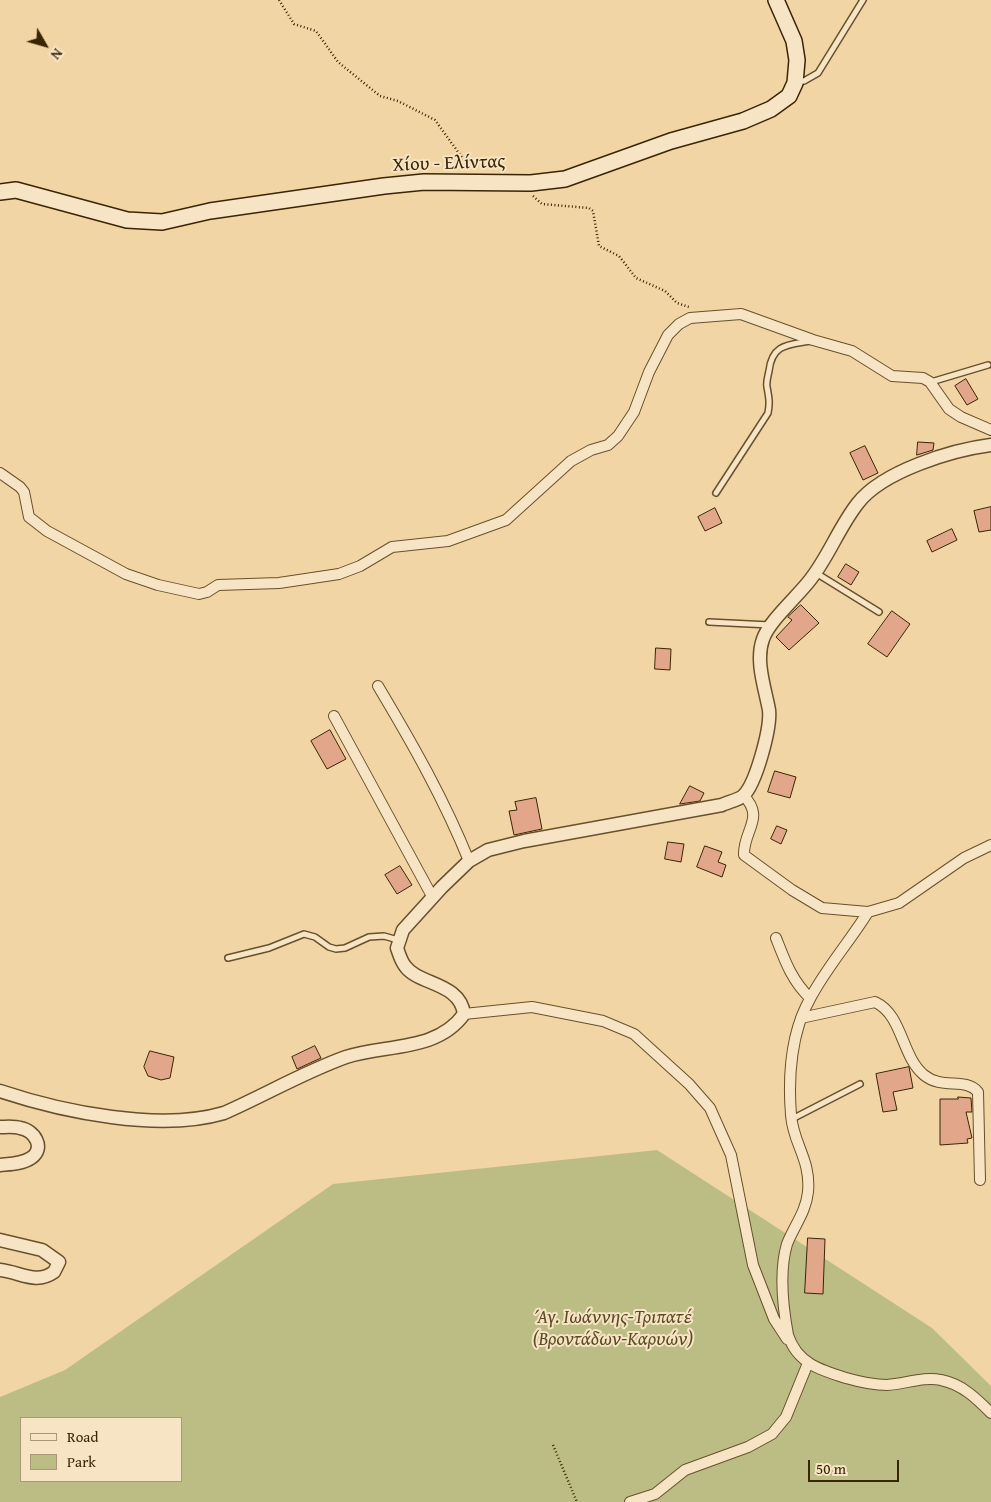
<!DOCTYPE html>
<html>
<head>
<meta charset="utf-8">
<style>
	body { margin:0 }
	#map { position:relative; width:991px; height:1502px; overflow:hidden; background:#f2d5a5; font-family:"Gentium Book Plus",serif }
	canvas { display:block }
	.legend { position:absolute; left:20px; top:1417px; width:162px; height:65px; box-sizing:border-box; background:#f7e4c4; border:1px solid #ab9877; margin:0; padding:6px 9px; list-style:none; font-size:15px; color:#392504 }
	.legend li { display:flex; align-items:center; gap:10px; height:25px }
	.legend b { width:25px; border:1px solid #ab9877 }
	.north { position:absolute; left:20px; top:20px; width:50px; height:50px; -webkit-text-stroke:4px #f7e4c4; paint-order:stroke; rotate:128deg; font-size:14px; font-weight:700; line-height:20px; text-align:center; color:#392504 }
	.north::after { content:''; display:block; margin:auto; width:18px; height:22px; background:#392504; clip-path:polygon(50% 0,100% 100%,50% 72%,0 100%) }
	.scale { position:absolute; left:808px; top:1460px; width:91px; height:22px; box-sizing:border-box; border:2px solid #392504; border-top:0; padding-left:6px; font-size:15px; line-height:18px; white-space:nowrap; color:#392504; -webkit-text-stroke:4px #f7e4c4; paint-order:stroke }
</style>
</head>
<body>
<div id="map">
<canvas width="991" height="1502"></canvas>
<ul class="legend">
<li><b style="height:6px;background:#f7e4c4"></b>Road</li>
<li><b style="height:14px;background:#bcbd85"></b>Park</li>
</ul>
<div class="north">N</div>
<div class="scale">50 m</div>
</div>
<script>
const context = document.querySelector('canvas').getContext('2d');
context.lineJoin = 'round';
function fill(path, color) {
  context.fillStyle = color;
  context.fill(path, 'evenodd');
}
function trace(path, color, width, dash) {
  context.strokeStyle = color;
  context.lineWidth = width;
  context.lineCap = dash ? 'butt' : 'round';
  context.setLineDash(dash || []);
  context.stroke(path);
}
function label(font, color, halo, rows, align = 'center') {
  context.font = font + ' "Gentium Book Plus",serif';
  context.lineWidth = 4;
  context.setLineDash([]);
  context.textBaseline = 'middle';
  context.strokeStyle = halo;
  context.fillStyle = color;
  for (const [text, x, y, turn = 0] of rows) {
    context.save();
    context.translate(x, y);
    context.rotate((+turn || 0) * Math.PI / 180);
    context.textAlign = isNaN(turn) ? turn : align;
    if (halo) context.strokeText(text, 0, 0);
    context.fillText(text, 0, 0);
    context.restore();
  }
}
const green = new Path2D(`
	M657 1150 932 1328 991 1386V1502H0V1397L65 1370 333 1184ZM21 1418H181V1481H21Z`);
const building = new Path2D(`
	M966 379 978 399 967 405 955 386Z
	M918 442 934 443 933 450 917 455Z
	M865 446 878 473 863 480 850 453Z
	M991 507V530L979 532 974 511Z
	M715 508 722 523 705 531 698 517Z
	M952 529 957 540 932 552 927 541Z
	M846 564 859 572 851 585 838 577Z
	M801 605 819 623 789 650 776 637 792 620 788 617Z
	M892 611 910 624 887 657 868 644Z
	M656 648 671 649 670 670 655 669Z
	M330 730 346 759 327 769 311 741Z
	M775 771 796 777 790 798 768 792Z
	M690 786 704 793 700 801 680 804Z
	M536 798 542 829 514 835 509 811 517 810 515 802Z
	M777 826 787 830 781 844 771 839Z
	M668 842 684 844 681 862 665 859Z
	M705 846 722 852 718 862 726 865 722 877 697 867Z
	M400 866 412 885 397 894 385 875Z
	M315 1046 321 1058 297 1069 292 1057Z
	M150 1051 174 1057 170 1078 161 1080 148 1076 144 1067Z
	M909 1067 913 1088 893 1092 897 1110 883 1112 876 1074Z
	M958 1097 971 1098 972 1112H966L972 1138 967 1139 968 1143 940 1145V1099H958Z
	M808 1238 825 1239 823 1294 805 1293Z`);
const path = new Path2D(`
	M279 0 294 24 316 31 338 62 380 96 398 101 435 120 471 170
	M533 196 542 204 589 208 593 211 599 246 619 256 636 278 665 291 677 303 689 307
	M553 1445 577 1502`);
const service = new Path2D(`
	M796 82 804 81 818 73 863 0
	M931 382 988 365
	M716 493 768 413C770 402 769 398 767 387 766 382 768 376 769 371 772 344 788 345 810 341
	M816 573 879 612
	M709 622 770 625
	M228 958 269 948 304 934 315 937 329 947 336 949 345 948 369 937 384 936 398 940
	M792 1119 860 1084`);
const minor = new Path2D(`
	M0 473 20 487 24 492 29 517 47 531 126 574 158 585 199 594 207 592 218 585 279 583 339 574 360 566 392 547 448 541 506 520 571 461 591 450 608 445 618 436 634 412 649 372 668 335 679 324 690 318 741 314 813 340 852 351 892 376 923 378 930 382 949 409 961 417 991 430
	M378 686C412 743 444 799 469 861
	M334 716 433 898
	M743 795C766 818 743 830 744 855L792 890 822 908 868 912 899 903 964 858 991 845
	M868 912C850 941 827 967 811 997 791 1031 788 1077 791 1115 793 1144 811 1159 808 1192 806 1212 794 1226 787 1244 779 1271 783 1308 788 1335 797 1363 820 1370 846 1378 860 1382 873 1385 887 1385 905 1384 924 1376 941 1380 962 1384 977 1399 991 1413
	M776 938C785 961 792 981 810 998
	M464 1014 532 1007 603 1021 634 1034 689 1084 710 1108 731 1155 753 1265 774 1319 787 1339
	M801 1018 875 1002C903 1015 901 1056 924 1075 942 1090 966 1077 978 1092L980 1180
	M630 1502 655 1494 685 1470 748 1447 772 1434 786 1417 808 1363`);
const tertiary = new Path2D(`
	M0 1091C63 1112 160 1132 224 1113 265 1095 304 1072 346 1057 385 1044 437 1052 464 1014 460 982 418 985 405 966 401 961 399 954 397 948L403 930 442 887 469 861 488 850 524 841 722 805C728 802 738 800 743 796 756 784 771 728 769 710 765 688 755 661 763 639 769 621 797 597 810 580 829 556 839 527 858 503 883 471 952 450 991 445
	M0 1127C6 1127 14 1126 20 1128 34 1130 46 1148 31 1158 22 1164 10 1164 0 1165
	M0 1240 42 1250 59 1262 54 1272C36 1285 20 1272 0 1270`);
const secondary = new Path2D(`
	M0 192 16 190 127 220 162 222 210 211 384 186 424 182 531 183 565 179 671 141 743 121 771 109 789 96 795 83 797 60 794 41 776 0`);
const streetNames = [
	["Χίου - Ελίντας",449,164,-2]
];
const parkNames = [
	["Άγ. Ιωάννης-Τριπατέ",613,1318],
	["(Βροντάδων-Καρυών)",613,1340]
];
fill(green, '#bcbd85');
fill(building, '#e2a78b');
trace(building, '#392504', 1);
trace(service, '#67512c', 8);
trace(minor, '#67512c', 12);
trace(tertiary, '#67512c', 15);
trace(secondary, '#392504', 18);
trace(path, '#392504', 2.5, [1, 2.5]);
trace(service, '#f7e4c4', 5);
trace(minor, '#f7e4c4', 10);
trace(tertiary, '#f7e4c4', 12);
trace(secondary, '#f7e4c4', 15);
label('19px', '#392504', '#f7e4c4', streetNames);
label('italic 19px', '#5a4b24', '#f7e4c4', parkNames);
</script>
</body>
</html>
